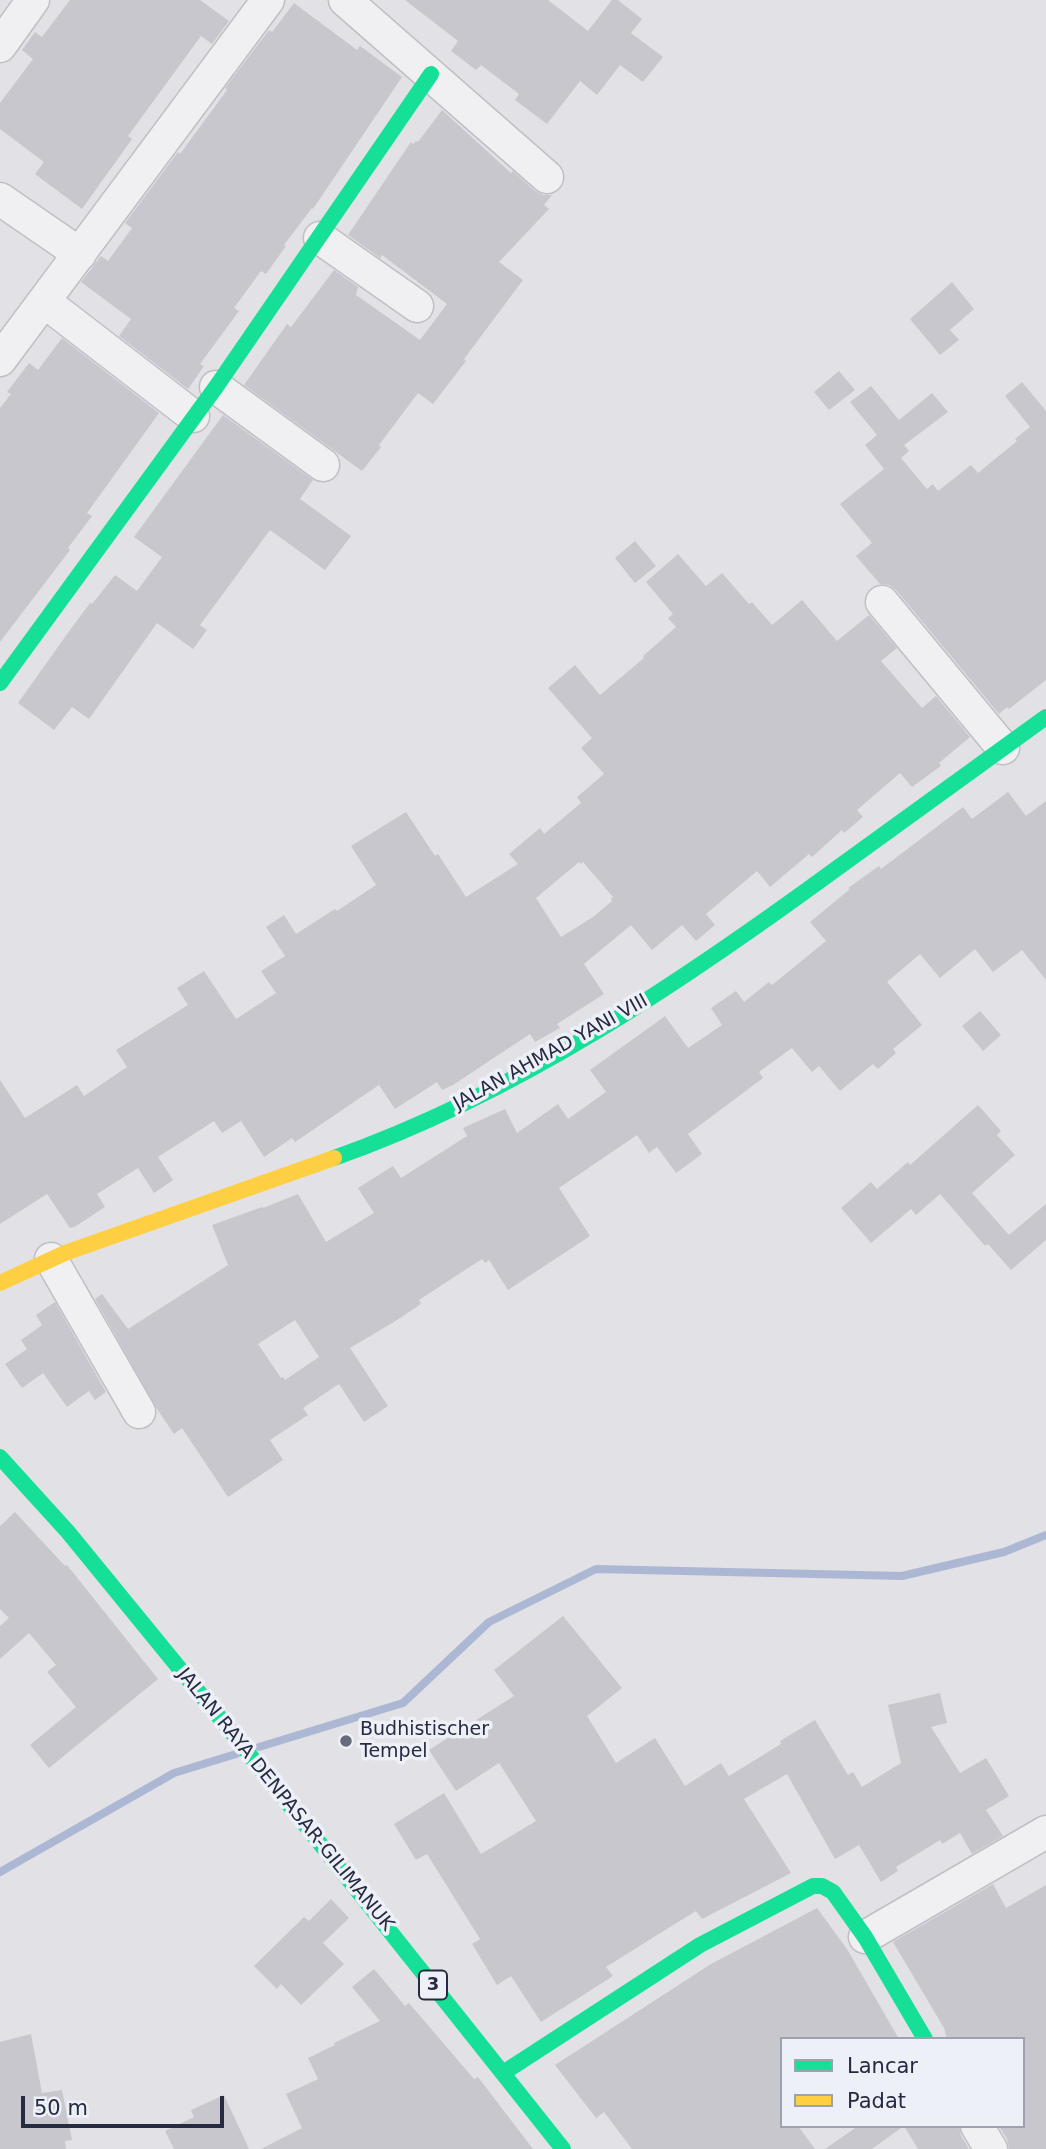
<!DOCTYPE html>
<html>
<head>
<meta charset="utf-8">
<style>
	body { margin:0 }
	#map { position:relative; width:1046px; height:2149px; overflow:hidden; background:#e1e1e6; font-family:"DejaVu Sans",sans-serif }
	canvas { display:block }
	.legend { position:absolute; left:780px; top:2037px; width:245px; height:91px; box-sizing:border-box; background:#eef0f7; border:2px solid #9ea1ae; margin:0; padding:9px 12px; list-style:none; font-size:21px; color:#262b41 }
	.legend li { display:flex; align-items:center; gap:14px; height:35px }
	.legend b { width:35px; border:2px solid #9ea1ae }
	.scale { position:absolute; left:21px; top:2096px; width:203px; height:32px; box-sizing:border-box; border:4px solid #262b41; border-top:0; padding-left:9px; font-size:21px; line-height:24px; white-space:nowrap; color:#262b41; -webkit-text-stroke:5px #eef0f7; paint-order:stroke }
</style>
</head>
<body>
<div id="map">
<canvas width="1046" height="2149"></canvas>
<ul class="legend">
<li><b style="height:9px;background:#16e098"></b>Lancar</li>
<li><b style="height:9px;background:#ffcf43"></b>Padat</li>
</ul>
<div class="scale">50 m</div>
</div>
<script>
const context = document.querySelector('canvas').getContext('2d');
context.lineJoin = 'round';
function trace(path, color, width, dash) {
  context.strokeStyle = color;
  context.lineWidth = width;
  context.lineCap = dash ? 'butt' : 'round';
  context.setLineDash(dash || []);
  context.stroke(path);
}
function fill(path, color) {
  context.fillStyle = color;
  context.fill(path, 'evenodd');
}
function label(font, color, halo, rows, align = 'center') {
  context.font = font + ' "DejaVu Sans",sans-serif';
  context.lineWidth = 7;
  context.setLineDash([]);
  context.textBaseline = 'middle';
  context.strokeStyle = halo;
  context.fillStyle = color;
  for (const [text, x, y, turn = 0] of rows) {
    context.save();
    context.translate(x, y);
    context.rotate((+turn || 0) * Math.PI / 180);
    context.textAlign = isNaN(turn) ? turn : align;
    if (halo) context.strokeText(text, 0, 0);
    context.fillText(text, 0, 0);
    context.restore();
  }
}
const stream = new Path2D(`
	M259 1747 403 1703 489 1622 596 1569 902 1576 1004 1552 1046 1535
	M0 1872 174 1773 236 1754`);
const building = new Path2D(`
	M70 0H200L229 21 212 44 201 36 128 136 132 139 82 209 35 174 44 162 0 129V103L33 59 22 50 35 32 42 37Z
	M405 0H548L588 31 612 0H618L642 19 631 33 663 57 643 82 620 65 597 95 580 81 547 124 515 100 519 94 481 65 476 70 451 51 458 41Z
	M294 3 357 50 360 46 402 77 313 209 312 208 284 245 286 246 266 274 261 271 234 308 239 311 200 364 204 366 188 389 119 336 131 319 81 282 101 256 108 261 132 228 125 223 178 152 180 154 227 90 225 88 269 30 272 32Z
	M442 110 511 173 513 171 535 191 543 195H552L544 205 549 209 499 262 523 280 464 359 466 361 433 404 418 393 379 445 381 447 362 471 244 385 287 324 291 327 334 270 358 287 356 295 420 340 447 304 382 255 380 258 348 235 411 142 413 144 416 141 418 142Z
	M952 282 974 309 950 330 959 340 940 355 910 319Z
	M62 338 159 413 87 513 92 516 68 548 70 550 0 642V408L11 394 7 392 29 363 38 370Z
	M839 371 855 390 829 410 814 392Z
	M1022 382 1046 411V680L1009 709 1007 707 999 714 896 590 889 585 880 584 856 556 872 543 840 504 884 469 865 445 877 435 850 402 871 386 899 420 932 393 948 412 904 445 909 451 901 458 927 489 933 484 938 491 971 465 978 473 1017 441 1015 439 1030 427 1005 396Z
	M223 415 313 480 300 499 351 536 325 570 270 530 200 625 207 630 193 649 157 623 89 719 72 707 54 730 18 703 70 630 90 603 92 604 115 575 137 591 162 557 134 537Z
	M635 541 656 566 635 583 615 558Z
	M678 554 706 586 722 573 749 604 752 602 772 625 802 600 837 641 869 615 897 648 881 661 922 708 936 696 970 737 939 763 941 766 912 787 900 773 857 810 863 817 844 833 842 830 812 857 809 854 770 887 757 871 706 914 715 925 696 941 682 925 652 950 631 925 584 964 604 994 557 1024 560 1028 535 1042 530 1034 453 1085 442 1090 437 1082 395 1109 379 1085 295 1142 292 1138 264 1157 241 1121 222 1133 214 1121 158 1157 173 1180 154 1193 138 1168 97 1194 105 1207 76 1226 70 1228 47 1194 0 1224V1080L25 1118 77 1085 84 1096 127 1067 116 1050 188 1005 177 988 204 971 236 1019 276 993 261 971 285 956 266 927 284 915 296 934 335 909 337 911 376 885 351 846 406 812 435 856 438 854 466 897 518 864 509 854 540 828 544 834 581 803 577 797 604 774 581 748 592 738 548 688 575 665 600 695 644 658 643 656 676 627 668 618 673 614 646 582ZM579 862 581 864 583 862 613 897 611 899 612 901 593 917 561 937 536 898Z
	M1008 792 1026 816 1046 801V980L1022 950 993 972 975 949 940 978 920 954 887 982 922 1025 893 1049 896 1053 878 1069 873 1064 840 1091 819 1066 812 1072 792 1048 759 1072 763 1078 688 1134 702 1154 676 1173 657 1147 649 1153 637 1135 559 1188 590 1236 508 1290 489 1260 485 1263 482 1259 419 1300 421 1304 394 1322 350 1348 388 1406 364 1422 339 1384 303 1408 308 1415 270 1440 283 1460 228 1497 182 1428 174 1434 157 1409 95 1299 102 1294 128 1329 228 1265 212 1225 262 1207 263 1208 298 1194 326 1242 374 1213 358 1188 393 1166 401 1178 467 1136 463 1128 505 1109 517 1133 558 1104 568 1119 606 1092 590 1070 636 1037 665 1016 688 1048 722 1025 711 1008 736 991 744 1002 769 982 772 985 826 941 810 922 850 889 848 888 879 866 881 869 963 807 972 819ZM295 1320 319 1357 285 1380 283 1377 281 1378 258 1344Z
	M980 1011 1001 1035 983 1051 962 1026Z
	M978 1105 1001 1131 997 1135 1015 1155 972 1193 1009 1235 1046 1204V1240L1011 1270 988 1244 985 1246 940 1194 916 1215 911 1209 871 1243 841 1208 871 1182 877 1189 908 1162 910 1165Z
	M55 1302 106 1392 95 1400 89 1391 67 1407 43 1373 22 1388 5 1364 27 1349 21 1340 42 1325 36 1315Z
	M15 1512 65 1566 67 1565 158 1679 49 1768 30 1745 76 1707 47 1672 56 1665 29 1633 0 1659V1626L9 1618 0 1609V1526Z
	M563 1616 622 1688 587 1716 616 1763 655 1738 685 1786 721 1763 729 1776 781 1744 780 1741 815 1720 848 1775 853 1772 862 1787 901 1763 888 1705 940 1693 947 1723 931 1727 960 1773 986 1758 1009 1796 986 1810 1003 1836 972 1854 960 1833 942 1844 940 1840 896 1867 898 1871 881 1882 859 1845 835 1859 787 1774 744 1799 791 1873 702 1919 696 1911 670 1927 606 1967 613 1976 541 2022 511 1976 497 1985 472 1944 480 1939 427 1854 416 1860 394 1824 444 1793 481 1854 536 1821 499 1763 456 1791 429 1750 514 1696 494 1670Z
	M993 1884 1006 1908 1046 1885V2149H1009L1007 2139 999 2126H1023V2039H947L944 2028 893 1942Z
	M331 1899 349 1918 323 1943 344 1964 301 2005 281 1984 277 1989 254 1966 304 1917 309 1921Z
	M817 1908 847 1949 899 2039H782V2126H798L815 2149H632L604 2112 596 2118 555 2065 711 1964Z
	M374 1969 405 2006 409 2003 474 2079 478 2077 533 2149H261L302 2128 286 2094 318 2079 308 2058 335 2045 334 2043 380 2021 352 1987Z
	M31 2034 42 2093 62 2090 72 2140 65 2141 66 2149H0V2042Z
	M224 2095 249 2149H174L165 2131 194 2117 191 2110Z
	M858 2126H904L872 2149H825Z
	M904 2126H959L961 2136 969 2149H918Z`);
const street = new Path2D(`
	M345 0 547 177
	M0 46 33 0
	M0 199 80 254
	M320 238 417 306
	M45 302 193 416
	M0 360 268 0
	M216 387 323 465
	M882 602 1003 748
	M51 1259 139 1412
	M865 1937 1046 1832
	M977 2126 991 2149`);
const fast = new Path2D(`
	M0 683 216 387 431 74
	M334 1158C518 1093 680 983 836 869 906 819 976 768 1046 717
	M0 1457 68 1532 229 1729 563 2149
	M503 2073 700 1945 813 1886H822L833 1892 865 1937 925 2039`);
const slow = new Path2D(`
	M0 1283 65 1253 334 1158`);
const markers = [
	[346,1741,7,"#676b7b"]
];
const shields = [
	[433,1985,28]
];
const shieldNames = [
	["3",433,1985]
];
const streetNames = [
	["JALAN AHMAD YANI VIII",551,1053,-29],
	["JALAN RAYA DENPASAR-GILIMANUK",285,1800,51]
];
const poiNames = [
	["Budhistischer",360,1730],
	["Tempel",360,1752]
];
trace(stream, '#acb7d4', 8);
fill(building, '#c7c7cd');
trace(street, '#bfbfc4', 35);
trace(street, '#f0f0f3', 32);
trace(fast, '#16e098', 16);
trace(slow, '#ffcf43', 16);
for (const [x, y, r, color] of markers) {
  const dot = new Path2D();
  dot.arc(x, y, r, 0, 2 * Math.PI);
  context.fillStyle = color;
  context.fill(dot);
  trace(dot, '#eef0f7', 2.5);
}
for (const [x, y, w] of shields) {
  const box = new Path2D();
  box.roundRect(x - w / 2, y - 14.5, w, 29, 5);
  context.fillStyle = '#eef0f7';
  context.fill(box);
  trace(box, '#262b41', 2);
}
label('bold 18px', '#262b41', null, shieldNames);
label('19px', '#262b41', '#eef0f7', streetNames);
label('19px', '#262b41', '#eef0f7', poiNames, 'left');
</script>
</body>
</html>
